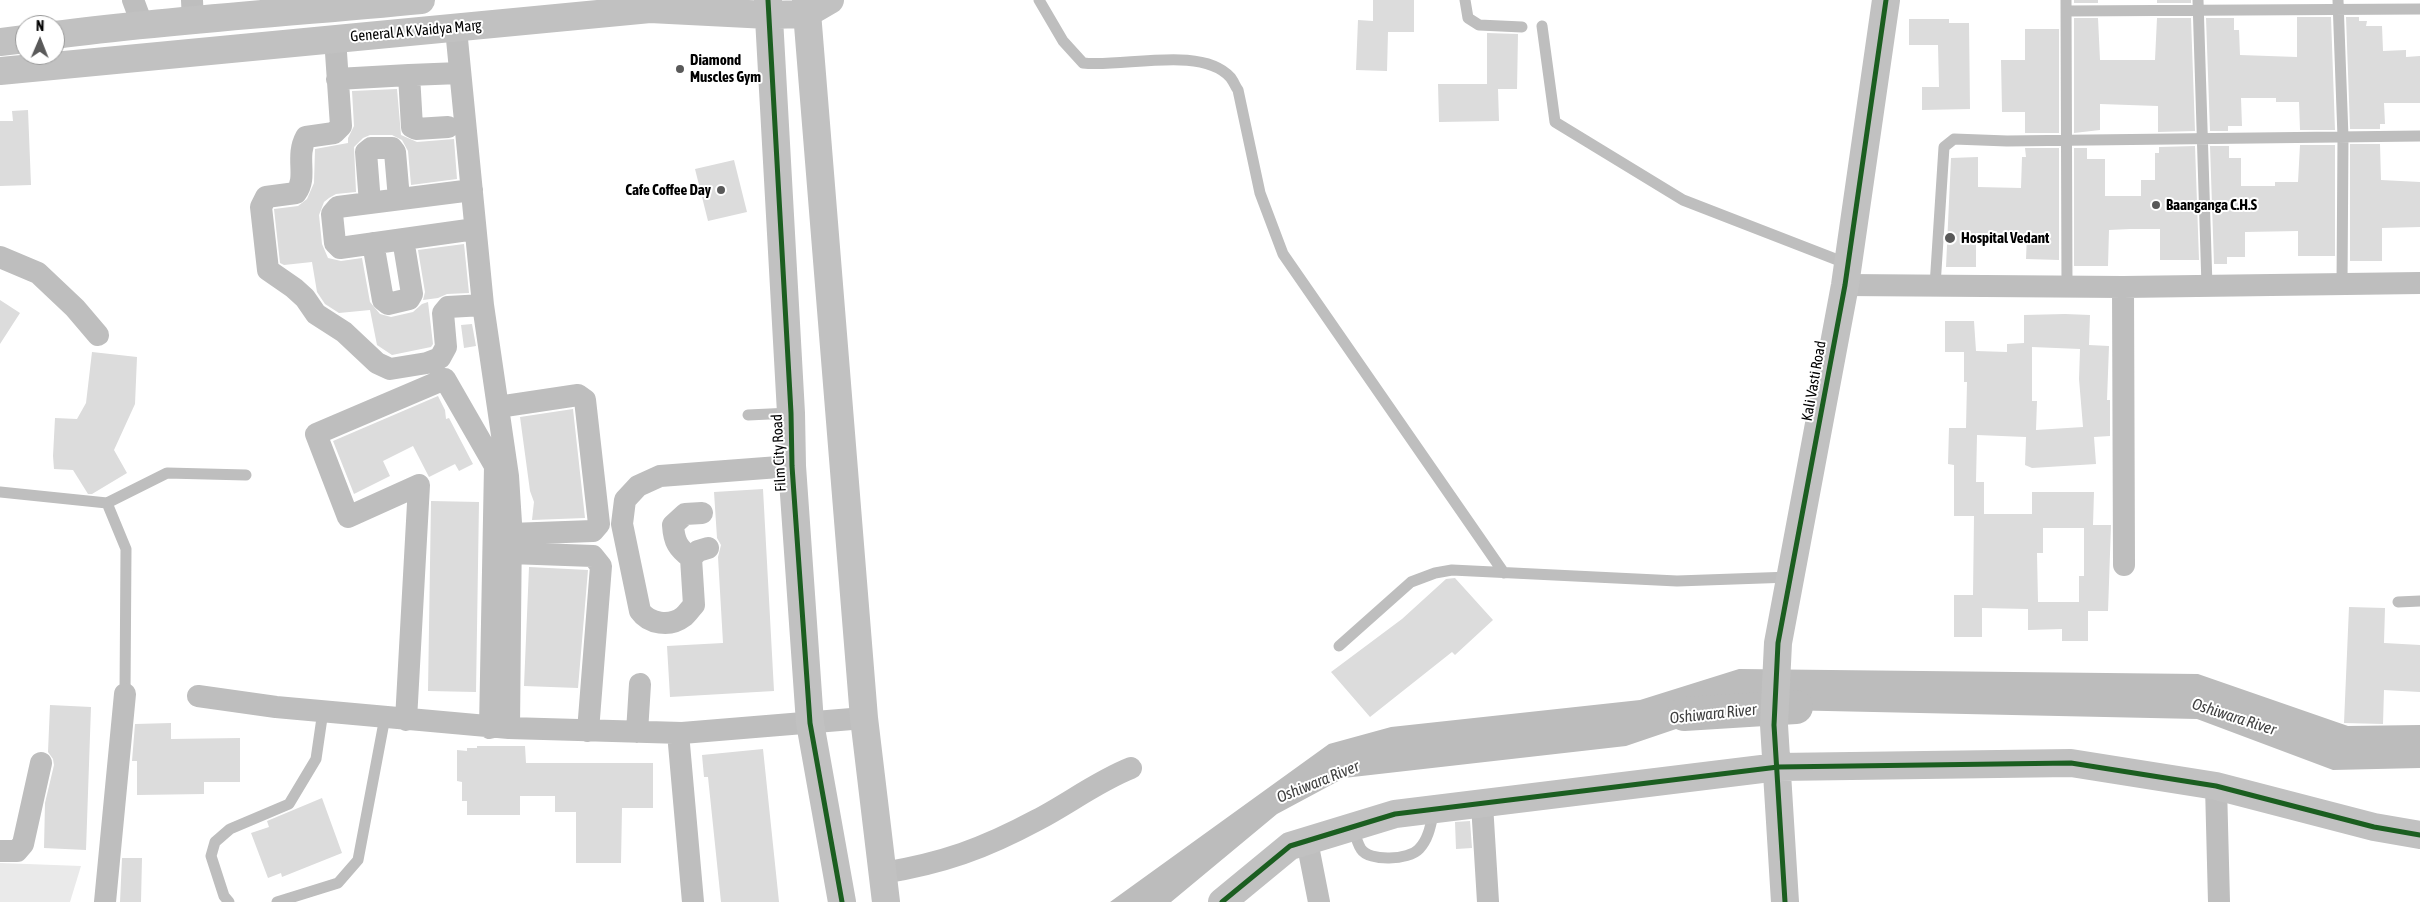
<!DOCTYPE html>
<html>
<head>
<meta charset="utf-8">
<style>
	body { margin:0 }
	#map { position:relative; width:2420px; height:902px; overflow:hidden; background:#fff; font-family:"Asap Condensed",sans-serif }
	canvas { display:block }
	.north { position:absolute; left:15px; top:15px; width:50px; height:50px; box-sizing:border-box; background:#fff; border:1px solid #999; border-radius:50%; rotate:1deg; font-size:14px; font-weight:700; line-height:20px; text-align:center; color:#000 }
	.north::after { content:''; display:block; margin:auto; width:18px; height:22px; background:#595959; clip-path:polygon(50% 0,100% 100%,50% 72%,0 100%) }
</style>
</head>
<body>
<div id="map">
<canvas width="2420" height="902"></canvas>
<div class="north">N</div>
</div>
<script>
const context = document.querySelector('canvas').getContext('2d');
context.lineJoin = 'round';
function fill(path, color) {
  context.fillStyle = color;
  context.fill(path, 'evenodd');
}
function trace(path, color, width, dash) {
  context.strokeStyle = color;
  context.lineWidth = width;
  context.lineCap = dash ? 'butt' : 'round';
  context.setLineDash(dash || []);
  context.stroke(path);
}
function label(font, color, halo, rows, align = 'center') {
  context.font = font + ' "Asap Condensed",sans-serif';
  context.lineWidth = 4;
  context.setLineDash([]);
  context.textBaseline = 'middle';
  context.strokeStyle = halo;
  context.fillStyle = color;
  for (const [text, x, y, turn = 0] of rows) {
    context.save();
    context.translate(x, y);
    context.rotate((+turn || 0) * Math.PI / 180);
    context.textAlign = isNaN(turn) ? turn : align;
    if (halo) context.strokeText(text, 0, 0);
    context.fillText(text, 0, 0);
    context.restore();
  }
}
const green = new Path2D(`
	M0 863 81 866 70 902H0Z`);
const water = new Path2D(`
	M1739 669 2198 674 2348 726 2420 725V768L2333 770 2197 719 1735 709 1626 746 1344 778 1277 814 1171 902H1110L1329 744 1391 727 1640 700Z`);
const river = new Path2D(`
	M1684 714 1796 707`);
const building = new Path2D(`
	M1373 0H1414V32H1388L1387 71 1356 70 1358 20 1373 21Z
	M2074 0H2098V3H2074Z
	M2157 0H2191V3H2157Z
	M2297 17H2331L2335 130H2300L2299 102H2276V98H2241L2242 126H2228V131H2210L2206 18H2234V30H2239L2240 55 2297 57Z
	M2346 17H2359V21H2367L2366 26H2382L2383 51 2406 50V57L2420 56V103H2384L2385 124H2380V129H2350Z
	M2074 18H2098L2100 60H2155L2157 18H2191L2195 131 2158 132V106L2100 104V130L2074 133Z
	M1909 19H1949V23H1969L1970 109 1922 110V87H1939L1938 45H1909Z
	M2025 29H2059V133H2025V112H2002L2001 60H2025Z
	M1487 33 1518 34 1517 89H1498L1499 121 1439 122 1438 84H1487Z
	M397 89 401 135 417 142 454 139 457 179 411 185 408 151 402 140 392 135H370L363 138 354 147 356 192 336 194 329 198 324 202 319 215 322 244 328 258 341 261 362 258 370 302 380 314 391 317 413 312 422 304 428 302 433 344 431 347 392 355 377 345 370 310 339 313 325 304 317 292 312 262 284 265 280 263 274 209 298 206 307 199 314 183 315 149 348 143V138L354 126 352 91Z
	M28 110 31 185 0 186V121H13L12 111Z
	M2350 144H2380L2381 180 2420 182V227L2382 228V261H2350Z
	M2300 145H2335V256H2298V231L2245 232V257H2227V264H2214L2210 146H2229V158H2241V186H2275V182H2298Z
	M2195 146 2199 260H2160V229H2130L2109 230 2108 266H2074V148H2087V159H2105V196H2141V180H2155V153H2159V147Z
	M2025 148H2059V260L2026 259 2027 234 1976 233V267H1946L1951 158 1978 157V187L2021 188 2022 157H2026Z
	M734 160 747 212 708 221 695 169Z
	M464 244 469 293 447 294 438 298 423 300 425 292 418 250Z
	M0 300 20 313 0 344Z
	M2065 314 2090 315 2089 345 2109 346 2107 400H2110V436L2094 437 2096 464 2032 468 2025 465 2026 437 1977 435 1976 482H1984V514H2032V492H2094L2093 525H2111L2108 611H2088V641H2062V629L2028 630V609L1982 608V637H1954V595H1973L1974 516H1954V465L1948 464 1949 428H1966L1967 382H1964V352H1945V321H1974L1976 351 2007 352V344L2024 343V315ZM2032 347 2080 349 2079 379 2083 427 2036 430 2037 401H2032ZM2043 528H2084V576H2079V602H2038L2037 553H2043Z
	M472 324 476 346 464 348 461 325Z
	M92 352 137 357 135 404 114 450 127 473 92 494H88L73 470 54 469 53 456 55 418 77 419 86 403Z
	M438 396 445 410 446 419 449 418 473 464 459 471 455 464 429 477 413 446 383 461 390 476 354 494 333 441Z
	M573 409 585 518 532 520 534 502 530 491 520 417Z
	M763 489 774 691 670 697 667 646 723 643 718 557 721 545 717 538 714 492Z
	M431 501 479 502 476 692 428 691Z
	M529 567 588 570 578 688 524 686Z
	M1455 578 1493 620 1455 655 1452 652 1370 717 1331 672 1402 619 1446 579Z
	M2349 607 2385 608 2384 643 2420 645V692L2384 690 2383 724 2344 723Z
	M50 705 91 707 86 850 44 848 45 803 54 765 53 759 48 752Z
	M171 723V739L240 738V782H204V794L137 795V761H132L135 724Z
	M477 746H525L526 763H653V808H622L621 863H576V812H555V796H520V815H467V801H462V782L457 781V750L467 751V748H477Z
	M763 749 779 902H721L708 777H704L702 755Z
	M322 798 342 853 282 877 281 873 268 878 251 833 269 827 267 821Z
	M1470 821 1472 848 1456 849 1455 822Z
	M122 858H142L141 902H120Z`);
const lane = new Path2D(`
	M1039 0 1063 41 1083 63C1122 68 1201 45 1230 77 1233 80 1235 86 1238 90L1260 193 1283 254 1504 573
	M1465 0 1468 18 1479 25 1522 27
	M2066 0 2067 287
	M2198 0 2207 286
	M2338 0 2343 137 2342 284
	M2066 11 2420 9
	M1542 26 1555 122 1683 200 1848 264
	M1935 286 1944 147 1954 139 2007 141 2420 136
	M748 415 791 413
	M0 492 107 503 126 549 125 694
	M107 503 167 473 246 475
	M2398 602 2420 601
	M1339 646 1411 582 1435 573 1452 570 1677 581 1791 577
	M1353 827C1355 834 1357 843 1361 849 1369 862 1409 860 1419 849 1429 839 1431 823 1434 810
	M229 902 224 896 211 856 215 842 230 829 289 804 316 759 323 711
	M277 902 338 883 358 860 385 717`);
const street = new Path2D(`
	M133 0 142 24
	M192 0 193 22
	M456 29 483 305 508 476 511 523 509 728
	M335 38 341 126 334 133 306 137C295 157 308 177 296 193L266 197 261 207 268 270 294 288 305 298 316 314 344 332 377 363 390 369 427 363 440 358 446 347 443 313 448 307 483 305
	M409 75 460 73
	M337 79 409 75 412 127 416 129 448 127
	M472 190 338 207 332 214 335 243 340 248 475 229
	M370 203 366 152 371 148H392L395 152 399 199
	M373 243 383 300 388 304 409 299 412 294 403 239
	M0 257 38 273 75 308 98 335
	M1845 285 2123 287 2420 283
	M2123 287 2124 565
	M498 407 578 395 585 400 599 524 593 531 510 534
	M708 548 698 551 691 558 694 605C690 609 687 614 683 617 670 627 649 624 640 611L622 524 625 500 638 486 660 476 792 466
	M510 553 593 556 601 566 588 731
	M691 558C678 548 674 542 673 525L685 514 702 513
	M198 696 276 707 509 728 682 733 864 718
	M406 720 419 485 348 517 316 434 445 379 495 466 490 728
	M637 732 640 684
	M678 733 693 902
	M2216 786 2219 902
	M1482 804 1488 902
	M1307 841 1319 902
	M0 851H17L23 844 41 763
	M883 873C943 863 983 849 1037 820 1068 804 1098 781 1131 768
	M105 902 125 694`);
const secondary = new Path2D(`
	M768 0 791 413 792 466 810 723 842 902
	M806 0 864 718 886 902
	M55 35C176 19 299 12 421 0
	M0 42 25 39
	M0 71 650 9 768 15 806 14 830 0
	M1222 902 1290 846 1395 814 1778 767 2071 763 2216 786 2374 827 2420 835
	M1785 902 1774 725 1778 643 1845 285 1886 0`);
const cycleway = new Path2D(`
	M768 0 791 413 792 466 810 723 842 902
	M1222 902 1290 846 1395 814 1778 767 2071 763 2216 786 2374 827 2420 835
	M1785 902 1774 725 1778 643 1845 285 1886 0`);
const markers = [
	[680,69,5,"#595959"],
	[721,190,5,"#595959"],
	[2156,205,5,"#595959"],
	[1950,238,6,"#595959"]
];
const streetNames = [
	["General A K Vaidya Marg",416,31,-5],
	["Kali Vasti Road",1814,381,-80],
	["Film City Road",779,453,-93]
];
const poiNames = [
	["Diamond",690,60],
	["Muscles Gym",690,77],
	["Cafe Coffee Day",711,190,"right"],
	["Baanganga C.H.S",2166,205],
	["Hospital Vedant",1961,238]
];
const waterNames = [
	["Oshiwara River",1713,714,-6],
	["Oshiwara River",2234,717,18],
	["Oshiwara River",1318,782,-22]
];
fill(green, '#eaeaea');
fill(water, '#bcbcbc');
trace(river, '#bcbcbc', 34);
fill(building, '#dcdcdc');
trace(lane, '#bebebe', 11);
trace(street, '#bebebe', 22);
trace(secondary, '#c1c1c1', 28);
trace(cycleway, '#1b5e20', 5);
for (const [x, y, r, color] of markers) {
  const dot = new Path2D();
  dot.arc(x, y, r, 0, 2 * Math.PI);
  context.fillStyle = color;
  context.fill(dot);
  trace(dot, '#fff', 2);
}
label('15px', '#000', '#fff', streetNames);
label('bold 15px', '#000', '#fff', poiNames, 'left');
label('italic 16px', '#404040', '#fff', waterNames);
</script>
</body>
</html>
